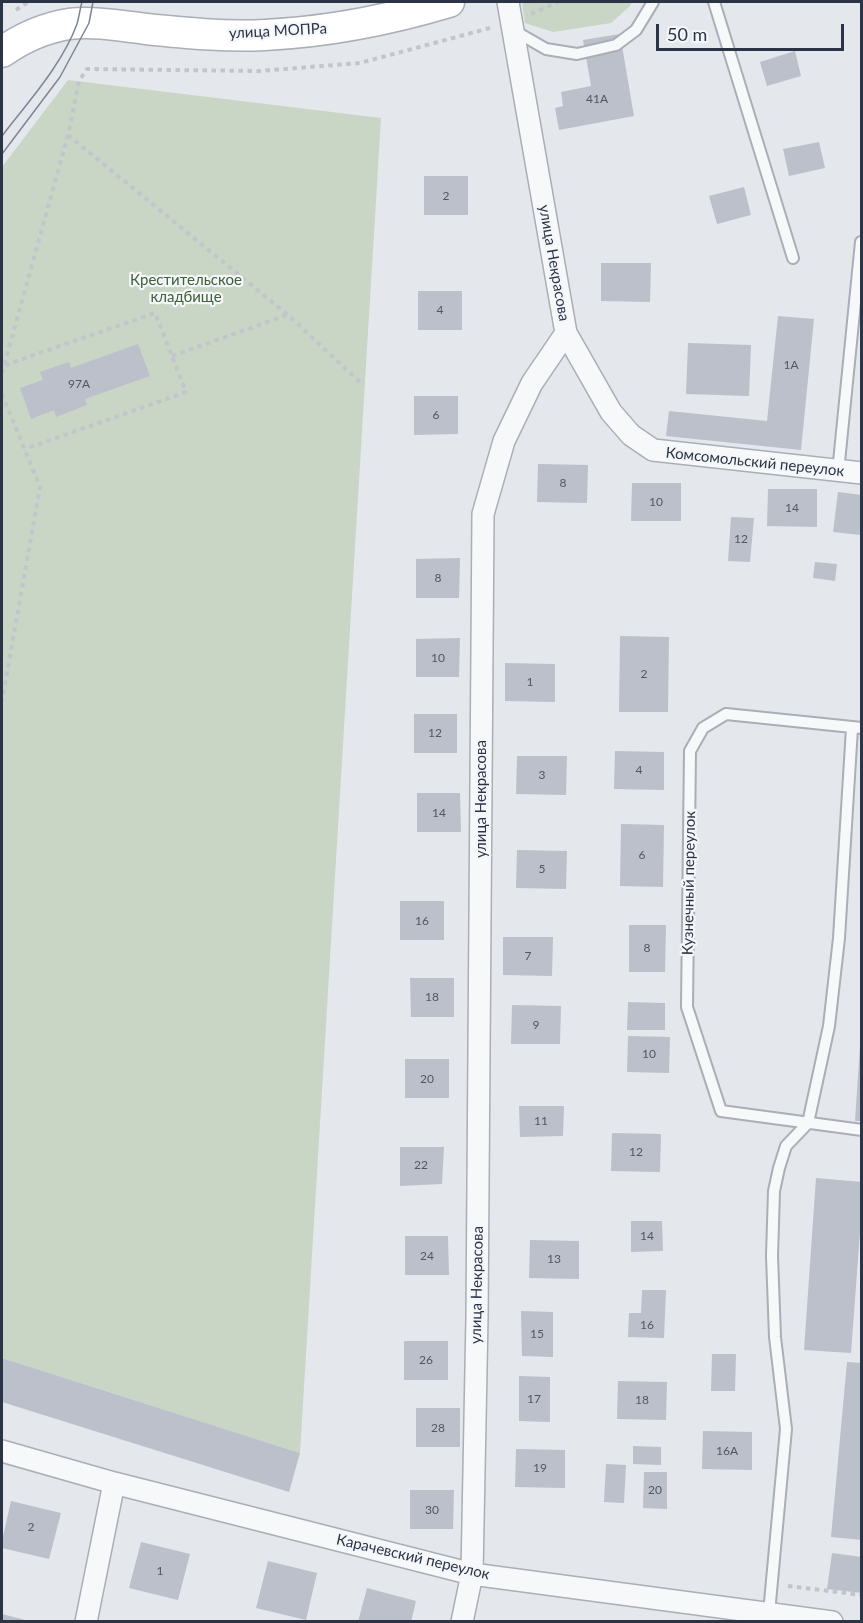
<!DOCTYPE html>
<html>
<head>
<meta charset="utf-8">
<style>
	body { margin:0 }
	#map { position:relative; width:863px; height:1623px; overflow:hidden; background:#e4e7ec; font-family:Lato,sans-serif }
	canvas { display:block }
	.frame { position:absolute; inset:0; border:3px solid #2b3445; pointer-events:none }
	.scale { position:absolute; left:656px; top:24px; width:188px; height:27px; box-sizing:border-box; border:3px solid #2b3445; border-top:0; padding-left:8px; font-size:18px; line-height:21px; white-space:nowrap; color:#2b3445; -webkit-text-stroke:4px #f4f6f9; paint-order:stroke }
</style>
</head>
<body>
<div id="map">
<canvas width="863" height="1623"></canvas>
<div class="frame"></div>
<div class="scale">50 m</div>
</div>
<script>
const context = document.querySelector('canvas').getContext('2d');
context.lineJoin = 'round';
function fill(path, color) {
  context.fillStyle = color;
  context.fill(path, 'evenodd');
}
function trace(path, color, width, dash) {
  context.strokeStyle = color;
  context.lineWidth = width;
  context.lineCap = dash ? 'butt' : 'round';
  context.setLineDash(dash || []);
  context.stroke(path);
}
function label(font, color, halo, rows, align = 'center') {
  context.font = font + ' Lato,sans-serif';
  context.lineWidth = 4.5;
  context.setLineDash([]);
  context.textBaseline = 'middle';
  context.strokeStyle = halo;
  context.fillStyle = color;
  for (const [text, x, y, turn = 0] of rows) {
    context.save();
    context.translate(x, y);
    context.rotate((+turn || 0) * Math.PI / 180);
    context.textAlign = isNaN(turn) ? turn : align;
    if (halo) context.strokeText(text, 0, 0);
    context.fillText(text, 0, 0);
    context.restore();
  }
}
const green = new Path2D(`
	M522 2H632L630 6 611 23 553 32 525 23Z
	M68 80 381 118 300 1453 2 1358V167Z`);
const building = new Path2D(`
	M620 34 634 116 559 130 555 108 563 106 561 92 591 86 583 40Z
	M795 51 801 76 767 86 760 62Z
	M819 142 825 168 789 176 783 149Z
	M424 176H468V215H424Z
	M744 187 751 215 717 224 709 196Z
	M601 263H651L650 302 601 301Z
	M418 291H462V330H418Z
	M778 316 814 319 801 450 666 436 669 411 767 421Z
	M688 343 751 345 749 396 686 394Z
	M138 344 150 376 85 399 87 405 56 417 54 410 31 419 20 388 43 380 40 372 69 362 71 368Z
	M414 396H458V434L414 435Z
	M538 464 588 465 587 503 537 502Z
	M632 483H681V521H631Z
	M768 489H817V527L767 526Z
	M838 492 862 495 861 535 833 532Z
	M731 517 754 518 750 562 728 561Z
	M460 558 459 598H416V559Z
	M815 562 837 564 835 581 813 578Z
	M620 636 669 637 668 712H619Z
	M460 638 459 677H416V639Z
	M505 663 555 664V702L505 701Z
	M414 714H457V753H414Z
	M615 751 664 752V790L614 789Z
	M517 756H567L566 795 516 794Z
	M417 793H460L461 832H417Z
	M621 824 664 825 663 887 620 886Z
	M517 850 567 851 566 889 516 888Z
	M400 901H444V940H400Z
	M629 925H666L665 972H629Z
	M503 937H553L552 976 503 975Z
	M410 978H454V1017H411Z
	M628 1002 665 1003V1030H627Z
	M512 1005 561 1006 560 1044H511Z
	M628 1036 670 1037 669 1073 627 1072Z
	M860 1045H862V1121H855Z
	M405 1059H449V1098H405Z
	M519 1106H564L563 1136 520 1137Z
	M612 1133 661 1134 660 1172 611 1171Z
	M400 1147H444L442 1184 400 1186Z
	M816 1178 862 1182V1205L851 1353 804 1350Z
	M631 1221H662L663 1251 631 1252Z
	M405 1236H448L449 1275H405Z
	M530 1240 579 1241V1279L529 1278Z
	M642 1290H666L664 1338 628 1337 629 1313H641Z
	M521 1311 553 1312V1357L522 1356Z
	M404 1341H448V1380H404Z
	M712 1354H736L735 1391H711Z
	M2 1358 300 1453 289 1492 2 1402Z
	M847 1362 862 1363V1540L831 1537Z
	M519 1376 550 1377V1422L519 1421Z
	M618 1381 667 1382 666 1420 617 1419Z
	M416 1408H460V1447H416Z
	M703 1431 752 1432V1470L702 1469Z
	M633 1446 661 1447V1465L633 1464Z
	M516 1449 565 1450V1488L515 1487Z
	M606 1464 626 1465 624 1503 604 1502Z
	M644 1472H667V1509L643 1508Z
	M410 1490H454L453 1529H410Z
	M11 1501 61 1513 49 1559 2 1548V1541Z
	M141 1542 190 1554 178 1600 129 1588Z
	M832 1553 862 1557V1593L827 1589Z
	M268 1561 317 1573 306 1620 256 1608Z
	M367 1588 416 1601 411 1622H358Z
	M2 1614 29 1621V1622H2Z`);
const path = new Path2D(`
	M16 10 28 2
	M531 14 558 2
	M68 135 288 315 362 384
	M172 356 287 315
	M5 365 155 313 186 392 25 449
	M2 373 68 135 79 81 87 69 260 71 360 63 490 28
	M2 394 40 487 2 701
	M788 1586 862 1595`);
const lane = new Path2D(`
	M714 2 793 258
	M513 30 546 49 577 54 616 45 636 30 653 2
	M838 472 861 242
	M862 728 726 714 703 728 690 751 687 1007 721 1111 862 1130
	M769 1613 786 1429 775 1337 772 1256 774 1191 779 1168 786 1146 808 1123 829 1026 839 938 852 728`);
const street = new Path2D(`
	M566 333 611 412 631 435 653 450 862 473
	M2 1451 114 1483 472 1574 832 1622
	M86 1622 114 1483
	M462 1622 472 1574 477 1317 483 514 504 441 532 383 566 333 508 2`);
const secondary = new Path2D(`
	M2 52C22 38 44 28 69 24 94 21 121 26 146 29 185 33 225 37 265 35 327 32 389 20 449 2`);
const tram = new Path2D(`
	M2 136C28 102 62 65 77 24 79 17 80 9 82 2
	M2 154 60 77 89 23 93 2`);
const numberNames = [
	["41А",597,99],
	["2",446,196],
	["4",440,310],
	["1А",791,365],
	["97А",79,384],
	["6",436,415],
	["8",563,483],
	["10",656,502],
	["14",792,508],
	["12",741,539],
	["8",438,578],
	["10",438,658],
	["2",644,674],
	["1",530,682],
	["12",435,733],
	["4",639,770],
	["3",542,775],
	["14",439,813],
	["6",642,855],
	["5",542,869],
	["16",422,921],
	["8",647,948],
	["7",528,956],
	["18",432,997],
	["9",536,1025],
	["10",649,1054],
	["20",427,1079],
	["11",541,1121],
	["12",636,1152],
	["22",421,1165],
	["14",647,1236],
	["24",427,1256],
	["13",554,1259],
	["16",647,1325],
	["15",537,1334],
	["26",426,1360],
	["17",534,1399],
	["18",642,1400],
	["28",438,1428],
	["16А",727,1451],
	["19",540,1468],
	["20",655,1490],
	["30",432,1510],
	["2",31,1527],
	["1",160,1571]
];
const streetNames = [
	["улица МОПРа",278,31,-3],
	["улица Некрасова",554,263,80],
	["Комсомольский переулок",755,462,6],
	["улица Некрасова",481,799,-90],
	["Кузнечный переулок",689,883,-89],
	["улица Некрасова",477,1285,-89],
	["Карачевский переулок",413,1557,13]
];
const parkNames = [
	["Крестительское",186,280],
	["кладбище",186,297]
];
fill(green, '#c9d6c5');
fill(building, '#bbc0ca');
trace(lane, '#a9aeb7', 14);
trace(street, '#a9aeb7', 24);
trace(secondary, '#a9aeb7', 33);
trace(path, '#c2c5cb', 4, [4.5, 4.5]);
trace(lane, '#f7f8fa', 10);
trace(street, '#f7f8fa', 21);
trace(secondary, '#fff', 30);
trace(tram, '#7d8696', 1.5);
label('12px', '#4f5766', null, numberNames);
label('15px', '#2b3445', '#f4f6f9', streetNames);
label('15px', '#3f6138', '#f4f6f9', parkNames);
</script>
</body>
</html>
